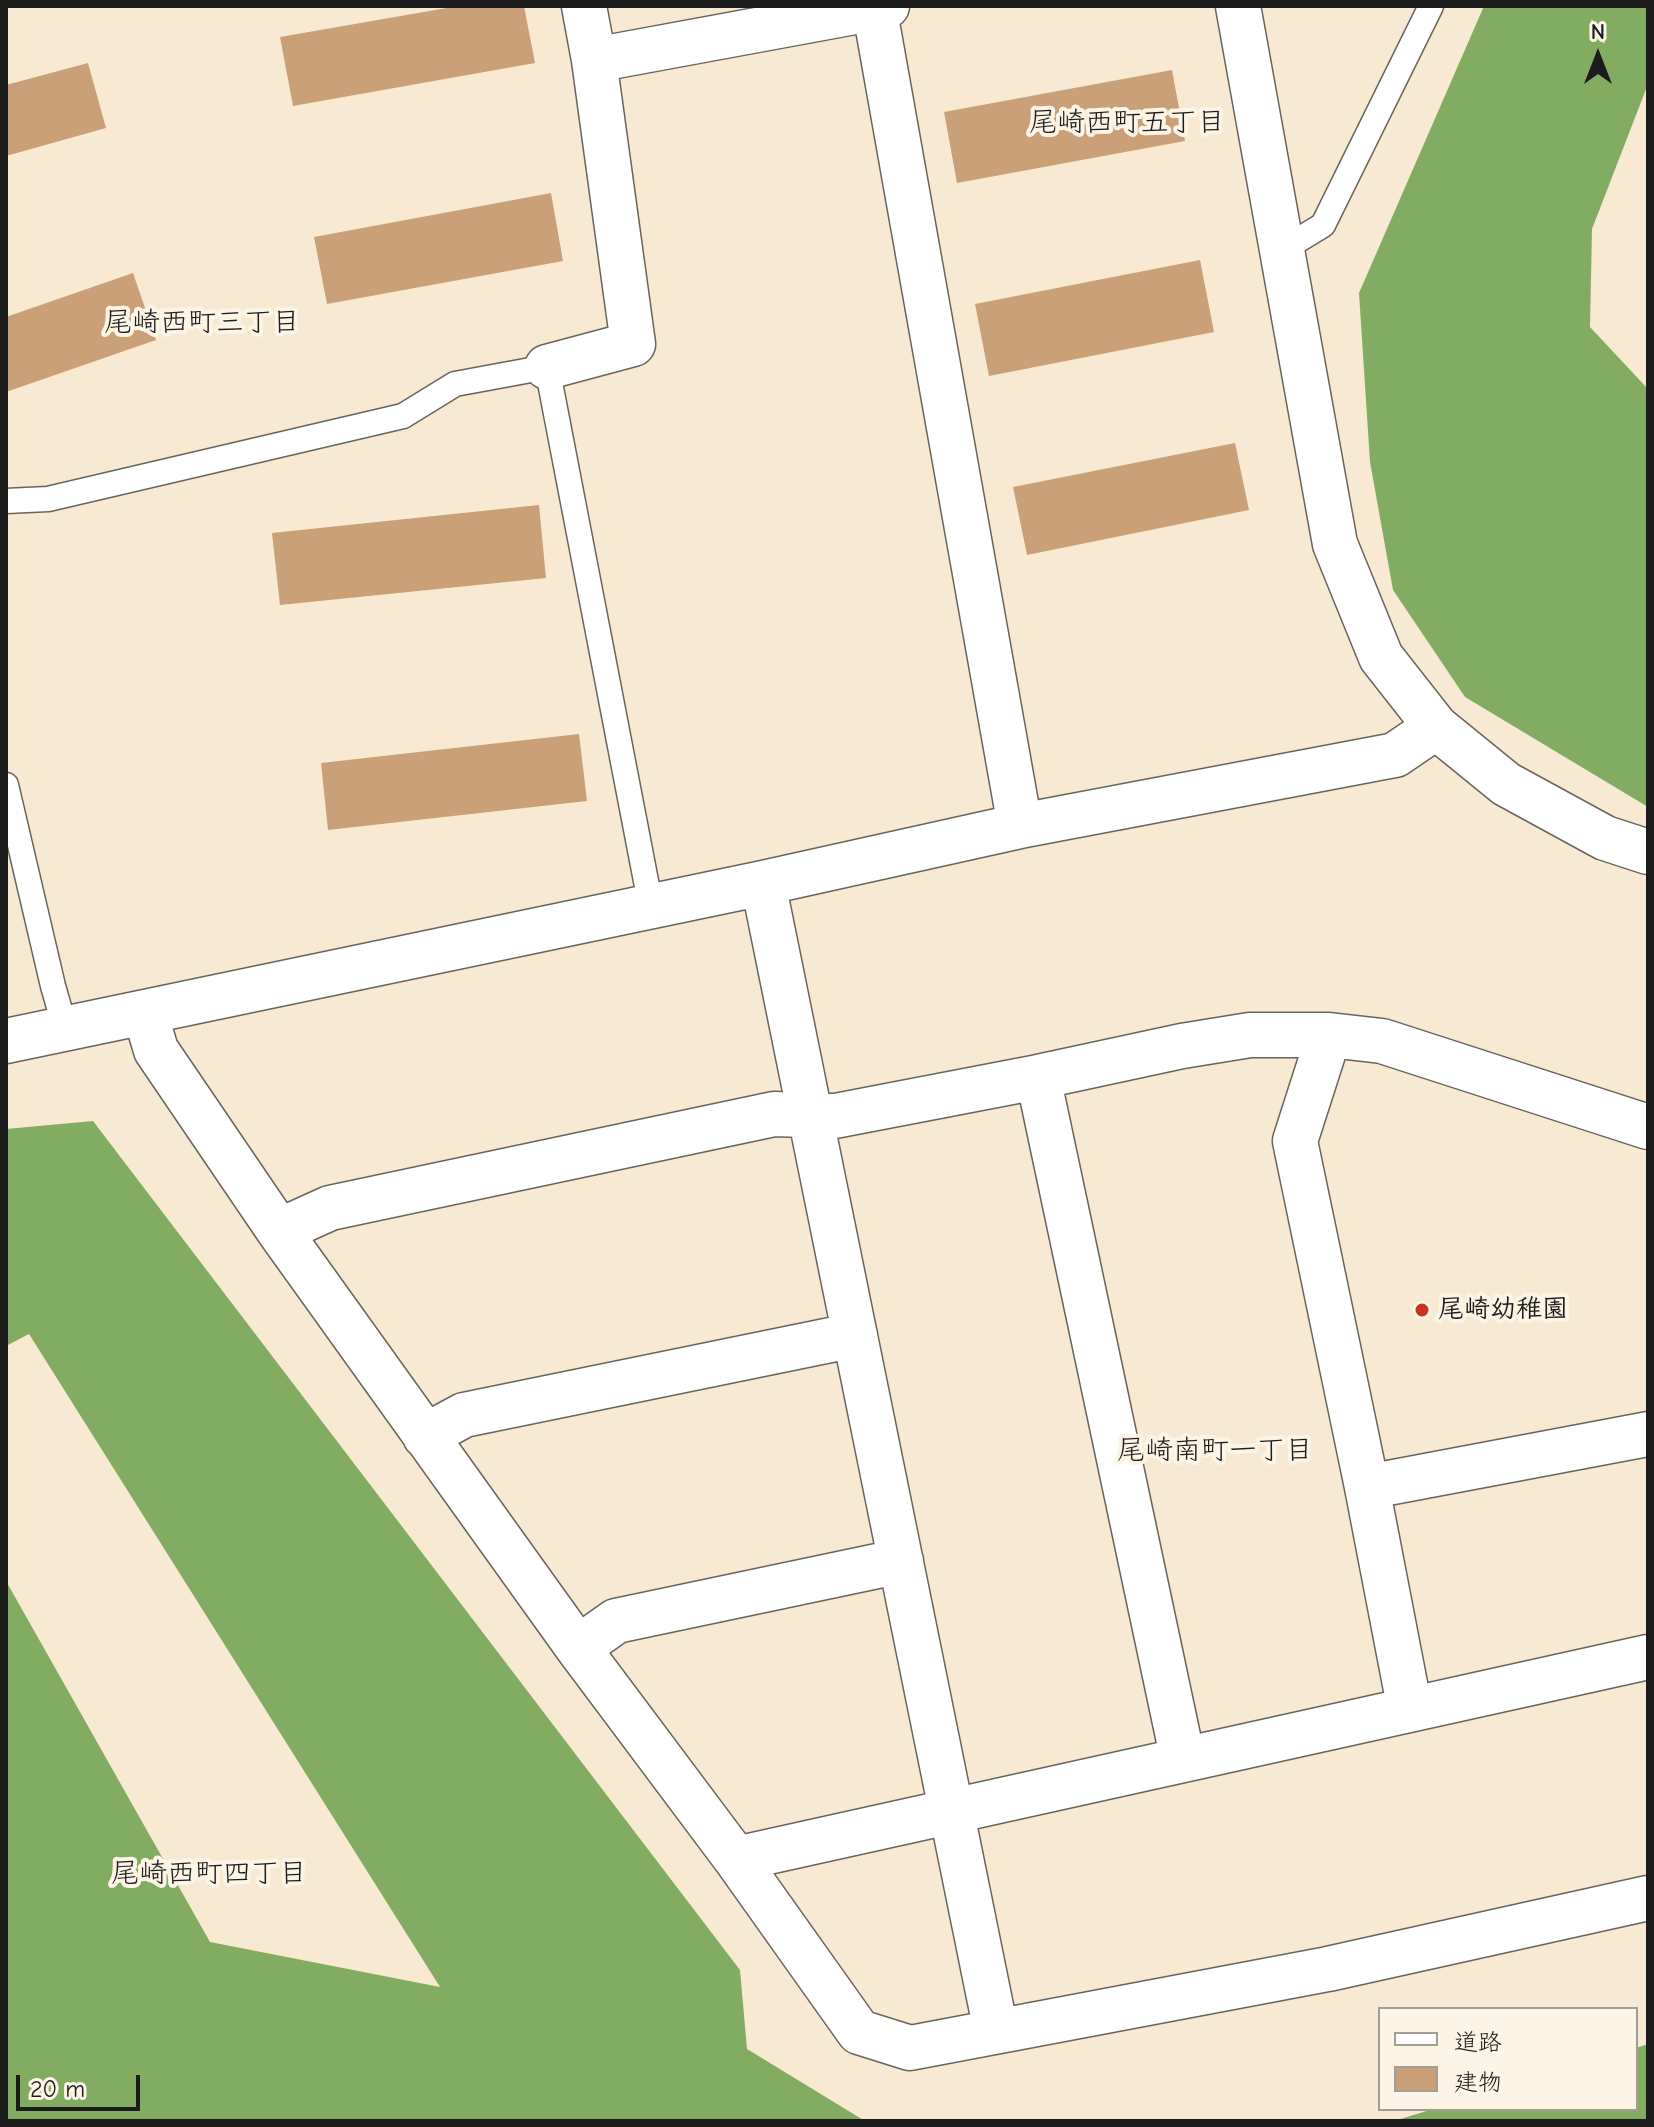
<!DOCTYPE html>
<html>
<head>
<meta charset="utf-8">
<style>
	body { margin:0 }
	#map { position:relative; width:1654px; height:2127px; overflow:hidden; background:#f8e9d2; font-family:"Comic Neue","Klee One",sans-serif }
	canvas { display:block }
	.frame { position:absolute; inset:0; border:8px solid #1c1c1c; pointer-events:none }
	.legend { position:absolute; left:1378px; top:2007px; width:260px; height:104px; box-sizing:border-box; background:#fcf5e5; border:2px solid #a29e95; margin:0; padding:10px 14px; list-style:none; font-size:24px; color:#1c1c1c }
	.legend li { display:flex; align-items:center; gap:16px; height:40px }
	.legend b { width:40px; border:2px solid #a29e95 }
	.north { position:absolute; left:1558px; top:16px; width:80px; height:80px; -webkit-text-stroke:6px #fcf5e5; paint-order:stroke; rotate:0deg; font-size:22px; font-weight:700; line-height:32px; text-align:center; color:#1c1c1c }
	.north::after { content:''; display:block; margin:auto; width:28px; height:36px; background:#1c1c1c; clip-path:polygon(50% 0,100% 100%,50% 72%,0 100%) }
	.scale { position:absolute; left:16px; top:2075px; width:124px; height:36px; box-sizing:border-box; border:4px solid #1c1c1c; border-top:0; padding-left:10px; font-size:24px; line-height:28px; white-space:nowrap; color:#1c1c1c; -webkit-text-stroke:6px #fcf5e5; paint-order:stroke }
</style>
</head>
<body>
<div id="map">
<canvas width="1654" height="2127"></canvas>
<div class="frame"></div>
<ul class="legend">
<li><b style="height:10px;background:#fff"></b>道路</li>
<li><b style="height:22px;background:#caa078"></b>建物</li>
</ul>
<div class="north">N</div>
<div class="scale">20 m</div>
</div>
<script>
const context = document.querySelector('canvas').getContext('2d');
context.lineJoin = 'round';
function fill(path, color) {
  context.fillStyle = color;
  context.fill(path, 'evenodd');
}
function trace(path, color, width, dash) {
  context.strokeStyle = color;
  context.lineWidth = width;
  context.lineCap = dash ? 'butt' : 'round';
  context.setLineDash(dash || []);
  context.stroke(path);
}
function label(font, color, halo, rows, align = 'center') {
  context.font = font + ' "Comic Neue","Klee One",sans-serif';
  context.lineWidth = 8;
  context.setLineDash([]);
  context.textBaseline = 'middle';
  context.strokeStyle = halo;
  context.fillStyle = color;
  for (const [text, x, y, turn = 0] of rows) {
    context.save();
    context.translate(x, y);
    context.rotate((+turn || 0) * Math.PI / 180);
    context.textAlign = isNaN(turn) ? turn : align;
    if (halo) context.strokeText(text, 0, 0);
    context.fillText(text, 0, 0);
    context.restore();
  }
}
const forest = new Path2D(`
	M1484 6H1648V84L1592 229 1590 327 1648 389V807L1465 697 1393 590 1370 462 1359 293Z
	M93 1121 740 1970 747 2049 865 2121H6V1581L210 1942 440 1987 29 1334 6 1346V1129Z
	M1648 2044V2121H1394L1433 2109H1636V2048Z`);
const building = new Path2D(`
	M458 6H524L535 63 293 106 280 37Z
	M88 63 106 128 6 156V85Z
	M1172 70 1185 141 957 183 944 112Z
	M551 193 563 261 327 304 314 237Z
	M1200 260 1214 332 989 376 975 304Z
	M133 273 156 340 6 392V317Z
	M1235 443 1249 510 1027 555 1013 487Z
	M539 505 546 578 280 605 272 533Z
	M579 734 587 801 328 830 321 763Z`);
const service = new Path2D(`
	M1282 250 1323 225 1431 6
	M6 501 48 499 403 416 455 384 547 367 651 907
	M6 785 53 986 65 1028`);
const minor = new Path2D(`
	M874 6 1020 826
	M594 60 887 6
	M547 367 633 344 594 60 584 6
	M763 883 996 2031
	M145 1013 156 1050 279 1231 578 1648 736 1859 859 2032 910 2048 1328 1969 1648 1898
	M1329 1035 1295 1141 1367 1487 1410 1710
	M6 1041 763 883 1020 826 1395 755 1436 727
	M1038 1077 1183 1760
	M279 1231 330 1208 774 1114 835 1116 1038 1077 1182 1046 1250 1035H1329L1382 1041 1648 1127
	M425 1436 464 1415 855 1335
	M1367 1487 1648 1434
	M578 1648 616 1621 901 1561
	M736 1859 1648 1657`);
const tertiary = new Path2D(`
	M1238 6 1335 544 1381 657 1436 727 1506 784 1605 838 1648 852`);
const markers = [
	[1422,1310,8,"#c8321e"]
];
const poiNames = [
	["尾崎幼稚園",1438,1310]
];
const neighbourhoodNames = [
	["尾崎西町五丁目",1127,123],
	["尾崎西町三丁目",202,323],
	["尾崎南町一丁目",1215,1451],
	["尾崎西町四丁目",209,1874]
];
fill(forest, '#83ac63');
fill(building, '#caa078');
trace(service, '#69645c', 27);
trace(minor, '#69645c', 47);
trace(tertiary, '#69645c', 47);
trace(service, '#fff', 24);
trace(minor, '#fff', 44);
trace(tertiary, '#fff', 44);
for (const [x, y, r, color] of markers) {
  const dot = new Path2D();
  dot.arc(x, y, r, 0, 2 * Math.PI);
  context.fillStyle = color;
  context.fill(dot);
  trace(dot, '#fcf5e5', 3);
}
label('bold 26px', '#1c1c1c', '#fcf5e5', poiNames, 'left');
label('28px', '#1c1c1c', '#fcf5e5', neighbourhoodNames);
</script>
</body>
</html>
